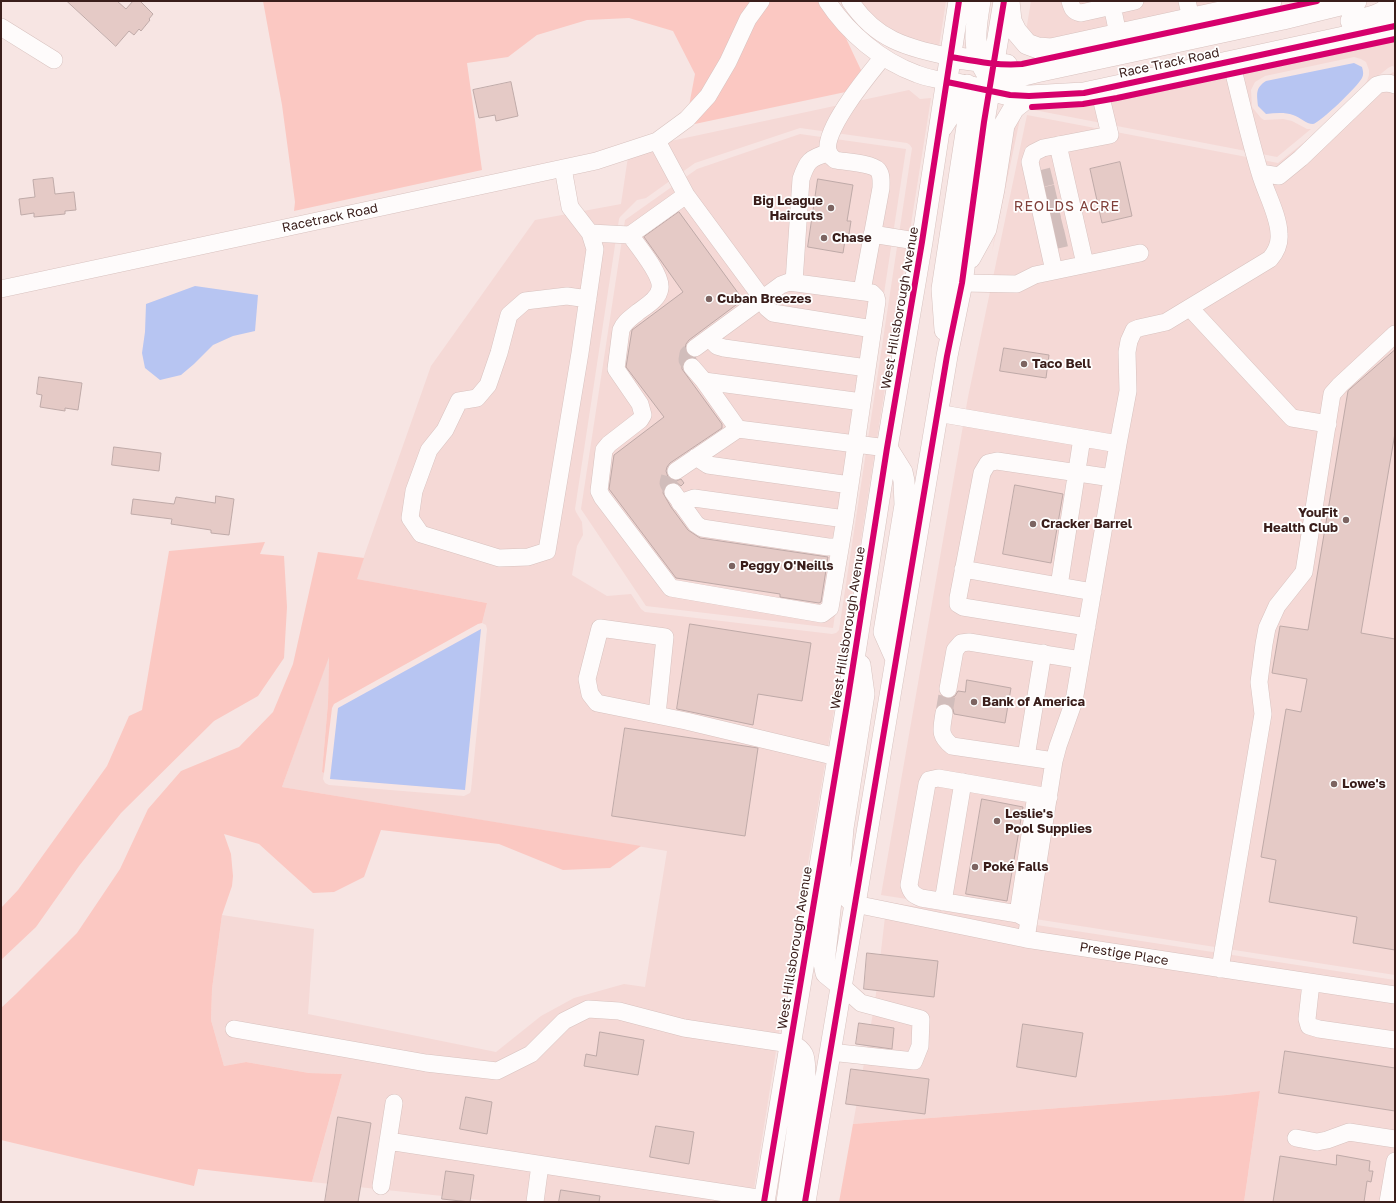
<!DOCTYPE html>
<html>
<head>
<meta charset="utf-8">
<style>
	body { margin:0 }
	#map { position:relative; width:1396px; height:1203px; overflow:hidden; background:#f7e5e3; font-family:"Golos Text",sans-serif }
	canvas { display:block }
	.frame { position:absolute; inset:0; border:2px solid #3a1e1b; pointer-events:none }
</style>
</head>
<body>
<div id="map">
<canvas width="1396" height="1203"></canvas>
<div class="frame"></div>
</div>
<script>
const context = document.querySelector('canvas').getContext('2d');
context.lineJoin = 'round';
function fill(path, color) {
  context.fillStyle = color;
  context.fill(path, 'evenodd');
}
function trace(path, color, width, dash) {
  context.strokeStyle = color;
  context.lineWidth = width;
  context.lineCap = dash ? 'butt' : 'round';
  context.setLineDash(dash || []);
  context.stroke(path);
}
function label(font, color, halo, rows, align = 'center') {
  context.font = font + ' "Golos Text",sans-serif';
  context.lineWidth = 3.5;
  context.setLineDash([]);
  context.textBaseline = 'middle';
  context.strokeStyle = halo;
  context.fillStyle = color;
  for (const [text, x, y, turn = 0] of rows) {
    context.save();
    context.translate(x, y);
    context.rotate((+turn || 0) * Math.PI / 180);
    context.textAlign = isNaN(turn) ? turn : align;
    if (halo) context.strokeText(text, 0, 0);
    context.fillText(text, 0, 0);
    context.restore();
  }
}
const built = new Path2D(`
	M859 1H946L939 47 911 40 878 23Z
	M1031 1H1240L1040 42 1026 31Z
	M1395 33V67L1392 66 1388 68 1360 91 1367 81 1369 75V70L1366 62 1361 59 1354 57 1265 76 1255 82 1251 90 1252 107 1261 118 1264 120 1283 119 1292 121 1307 129H1311L1277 157 1029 109H1025L1021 114 992 252 1012 127 1020 112 1030 104 1033 105 1034 103 1085 99 1120 92 1121 93 1127 90Z
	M1393 72 1395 74V975L881 895 968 397 1027 115 1278 163Z
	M909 90 920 99 931 98 831 729 777 1045 752 1202H498L312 1182 342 1074 309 1073 246 1062 224 1066 211 1020 212 989 222 915 314 929 308 1014 496 1052 541 1016 574 998 624 984 645 987 667 851 282 787 329 655 328 703 322 772 324 773 323 779 325 783 329 785 464 796 470 793 471 790 487 629 486 625 482 623 487 603 356 579 431 366 535 220 621 204 629 150ZM800 128 907 143 910 145 912 148 839 630 836 633 832 634 645 612 641 609 631 594 607 596 572 575 577 546 583 535 582 522 576 512 575 509 619 219 620 217 637 200 646 198 695 163Z
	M800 134 906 149 833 628 646 606 581 509 625 220 697 169Z
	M887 902 1395 980V988L1028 932 887 903Z
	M885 917 1395 1002V1202H1244L1260 1091 1227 1095 853 1124 875 1002Z`);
const green = new Path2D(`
	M263 1H752L721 60 702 93 689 106 695 74 673 31 629 18 587 20 537 35 508 57 467 63 482 170 294 211 295 202 282 105Z
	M771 1H819L843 32 869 87 690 125 755 22Z
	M265 542 260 554 284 556 287 607 284 658 258 696 214 721 121 813 79 866 36 927 1 960V908L18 890 107 766 129 716 142 710 169 551Z
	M318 552 364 558 357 579 487 603 482 623 478 624 334 704 332 708 324 773 322 772 328 703 329 657 282 787 641 846 610 868 563 870 499 844 381 830 364 877 334 892 313 893 259 844 224 834 231 854 233 876 232 886 222 915 212 989 211 1020 224 1066 246 1062 309 1073 342 1074 312 1182 198 1169 194 1186 1 1140V1008L16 994 77 933 120 869 148 809 181 771 239 747 273 712 293 664Z
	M1260 1091 1244 1202H839L853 1124 1227 1095Z`);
const water = new Path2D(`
	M1354 63 1362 67C1363 71 1364 74 1362 78 1358 86 1320 123 1313 124 1306 124 1300 117 1293 115 1285 112 1275 113 1266 114L1258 106C1257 94 1255 88 1266 81Z
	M195 286 258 295 255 331 233 336 213 345 194 364 181 375 160 380 145 368 142 353 145 332 146 304Z
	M481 629 465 790 330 779 338 708Z`);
const building = new Path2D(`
	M67 1H117L126 9 133 1H140L153 14 149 19 150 20 141 31 139 29 134 35 129 31 116 46Z
	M511 82 518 116 496 121 495 115 479 118 473 90Z
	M1120 162 1132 216 1102 223 1090 169Z
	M53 178 55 194 74 192 76 210 65 211V214L34 217V213L21 215 19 199 35 197 33 180Z
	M818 179 853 185 847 221H851L849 234H846L843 253 808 247Z
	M679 212 741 297 740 302 689 340 686 344 685 349 687 354 691 357 685 360 682 364V369L722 424V428L670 463 667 467 666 471 668 477 672 480 676 481 681 479 684 483 681 486 677 483 672 482 668 484 664 488 663 493 671 507 688 530 700 538 828 557 821 602 819 603 780 597V594L676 578 609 489 614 455 664 417 626 367 632 330 683 292 644 237Z
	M1004 348 1049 355 1046 378 1000 371Z
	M1395 350V433L1361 633 1395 639V950L1353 943 1357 917 1269 902 1276 860 1261 857 1286 709 1301 712 1307 679 1272 673 1280 626 1308 630 1348 391Z
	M39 377 82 383 78 410 65 408V411L40 407 42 395 37 394Z
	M114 447 161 453 159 471 112 465Z
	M1015 485 1063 494 1051 563 1003 554Z
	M216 496 234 499 229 535 211 533V530L171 524 172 519 131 514 133 499 174 504 176 497 215 503Z
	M690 624 811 643 802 701 758 694 753 725 677 709Z
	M967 680 1011 688 1005 723 954 714 953 709 950 705 945 703 939 704 941 696 946 699 951 698 955 696 958 691 965 692Z
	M625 728 758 748 745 836 612 816Z
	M982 799 1023 807 1007 901 966 894Z
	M867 953 938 961 934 997 864 989Z
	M859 1023 894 1028 892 1049 856 1044Z
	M1023 1024 1083 1033 1076 1077 1017 1067Z
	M600 1032 644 1040 638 1075 584 1066 586 1054 596 1056Z
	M1285 1051 1395 1068V1111L1279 1093Z
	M851 1069 929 1079 925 1114 846 1104Z
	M466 1097 492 1102 487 1134 460 1129Z
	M338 1117 371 1123 358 1202H325Z
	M656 1126 694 1132 689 1164 650 1157Z
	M1337 1155 1370 1161 1369 1171H1373L1371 1182 1367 1181 1364 1202H1273L1280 1156 1336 1165Z
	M446 1171 474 1175 470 1202 442 1199Z
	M561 1190 600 1196 599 1202H559Z`);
const minorTunnel = new Path2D(`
	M1040 179 1052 176
	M1043 196 1056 193
	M1047 212 1059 209
	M1050 225 1062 222
	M1053 241 1066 238
	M692 367 687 360 688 354 695 348
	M673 492 668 483 670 475 676 471
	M944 713 948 689`);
const minor = new Path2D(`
	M827 1C848 33 881 61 917 74 927 78 937 79 947 82
	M850 1C877 41 906 47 951 57
	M1070 1C1072 8 1073 12 1081 13L1135 1
	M1111 1 1118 34
	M1187 1 1191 18
	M1 27 54 60
	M657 141 686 195 762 298 767 308 773 313 873 329
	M1058 145 1085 264
	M563 168 570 207 590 233 595 249 580 353 547 551 528 557 499 558 421 534 410 518 414 491 429 450 445 430 459 401 477 398 488 385 499 353 509 315 525 301 567 296 588 299
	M1260 173 1279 176 1301 158 1377 85C1383 83 1388 82 1395 85
	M686 195 630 235C638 246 662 275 660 288 659 299 646 306 638 312 631 318 624 322 621 330L616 369 640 404 643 415 640 420 609 444 604 450 599 491 602 497 671 588 822 614 830 608 841 543
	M590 233 630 235
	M872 234 922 242
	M1054 271 1030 162 1033 153 1043 148 1110 135 1099 89
	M794 282 801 179C807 161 810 158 828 153
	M962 283 1017 284 1035 275 1140 253
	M1 289 596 161 657 141 687 119 708 96 728 62 748 19 761 1
	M862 291 881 188C881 182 882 175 878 170 871 163 846 162 835 160 833 158 830 156 829 153 819 134 870 73 883 57
	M1190 308 1292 418 1328 424
	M709 338 717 346 724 348 867 368
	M704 381 862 402
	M937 413 1118 444
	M738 429 887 448
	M696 457 708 465 850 485
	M676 471 738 429 704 381 692 367
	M673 492 696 524 702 528 828 547H837L841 543 845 519 877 301 876 297 872 293 789 282 781 285 695 348
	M680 503 694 498 845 519
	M963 569 1093 592
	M1059 586 1082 438
	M1087 627 963 607 958 604V598L982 473 988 463 997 461 1112 478
	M948 689 955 650 961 643 969 642 1081 660
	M944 713C942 728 938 735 952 746L1054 761
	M657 715 665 637 600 628 587 679 590 694 597 703 686 721 837 757
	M1026 757 1043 653
	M943 902 963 782
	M855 904 1026 939 1395 995
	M1018 914 1036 795
	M1029 920 1018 914 921 898C914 895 911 893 909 885L927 784 929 780 938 778 1049 797
	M1026 939 1054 761 1058 746 1074 701 1118 444 1128 391 1127 352 1129 341 1134 330 1139 328 1166 322 1270 259C1276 252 1280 244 1279 234 1279 216 1265 191 1260 173 1249 137 1240 98 1231 61
	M1220 969 1263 714 1259 682 1264 644 1267 628 1277 606 1304 572 1332 394 1340 385 1395 334
	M1311 983 1307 1019 1309 1026 1319 1029 1395 1040
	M234 1029 426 1063 497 1071 531 1054 564 1021 588 1009 619 1011 684 1028 790 1044
	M830 1052 914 1061 920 1046 921 1019 861 1003 842 986
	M1296 1138 1317 1142 1327 1140 1349 1132 1395 1139
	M388 1141 764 1199
	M381 1186 394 1103
	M535 1202 540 1165
	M1388 1202 1395 1161`);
const major = new Path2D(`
	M980 1C976 25 971 50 986 72
	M1009 1 1011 21 1016 31 1027 44 1038 48 1051 49 1271 1
	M1351 21C1367 18 1385 16 1394 1
	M951 57 1007 65
	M947 82 1010 95 1029 96 1084 93 1395 26
	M942 127 957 104 967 95 991 83 1036 72 1283 19 1356 1
	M970 258 986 229 994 189 1004 125 1014 108 1029 96
	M945 330 942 289 968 120 967 85
	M887 448 902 472 904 481 905 505 884 632 896 659
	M822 870 831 901 824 963 826 973 842 986
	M855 904 846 895 840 886V865L843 828 864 694 860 665
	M764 1202 847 704 887 448 922 242 959 1
	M787 1202 805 1077C804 1059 807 1053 790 1044
	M805 1202 947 356 962 283 984 122 1004 1`);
const cycleway = new Path2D(`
	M951 57C974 61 998 66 1022 64L1317 1
	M947 82 1010 95 1029 96 1084 93 1395 26
	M1032 107 1083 104 1117 98 1395 39
	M764 1202 847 704 887 448 922 242 959 1
	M805 1202 947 356 962 283 984 122 1004 1`);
const markers = [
	[831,208,4,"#7c6461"],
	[824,238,4,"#7c6461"],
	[709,299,4,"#7c6461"],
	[1024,364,4,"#7c6461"],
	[1346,520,4,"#7c6461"],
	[1033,524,4,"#7c6461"],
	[732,566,4,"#7c6461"],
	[974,702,4,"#7c6461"],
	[1334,784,4,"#7c6461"],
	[997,821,4,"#7c6461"],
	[975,867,4,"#7c6461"]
];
const streetNames = [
	["Race Track Road",1169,63,-12],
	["Racetrack Road",330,218,-12],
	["West Hillsborough Avenue",900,308,-80],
	["West Hillsborough Avenue",848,628,-81],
	["West Hillsborough Avenue",795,948,-81],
	["Prestige Place",1124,954,9]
];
const poiNames = [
	["Big League",823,201,"right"],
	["Haircuts",823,216,"right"],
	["Chase",832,238],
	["Cuban Breezes",717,299],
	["Taco Bell",1032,364],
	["YouFit",1338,513,"right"],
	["Health Club",1338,528,"right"],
	["Cracker Barrel",1041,524],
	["Peggy O'Neills",740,566],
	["Bank of America",982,702],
	["Lowe's",1342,784],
	["Leslie's",1005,814],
	["Pool Supplies",1005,829],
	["Poké Falls",983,867]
];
const neighbourhoodNames = [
	["REOLDS ACRE",1067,207]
];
fill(built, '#f5d9d6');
fill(green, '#fbc8c2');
fill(water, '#b7c5f2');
fill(building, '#e5cac6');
trace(building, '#bfaaa8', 1);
trace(minorTunnel, '#d1bdbb', 17, [17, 8]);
trace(minor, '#d8c2bf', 18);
trace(major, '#d8c2bf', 22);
trace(minor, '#fefbfb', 17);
trace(major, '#fefbfb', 21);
trace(cycleway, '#d6006c', 6);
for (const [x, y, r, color] of markers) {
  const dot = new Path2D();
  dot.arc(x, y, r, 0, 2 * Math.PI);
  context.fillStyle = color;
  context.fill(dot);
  trace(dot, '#fff', 1.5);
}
label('13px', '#3a1e1b', '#fff', streetNames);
label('bold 13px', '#3a1e1b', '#fff', poiNames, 'left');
context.letterSpacing = '1px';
label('14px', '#80403a', '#fff', neighbourhoodNames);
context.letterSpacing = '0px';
</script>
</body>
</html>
